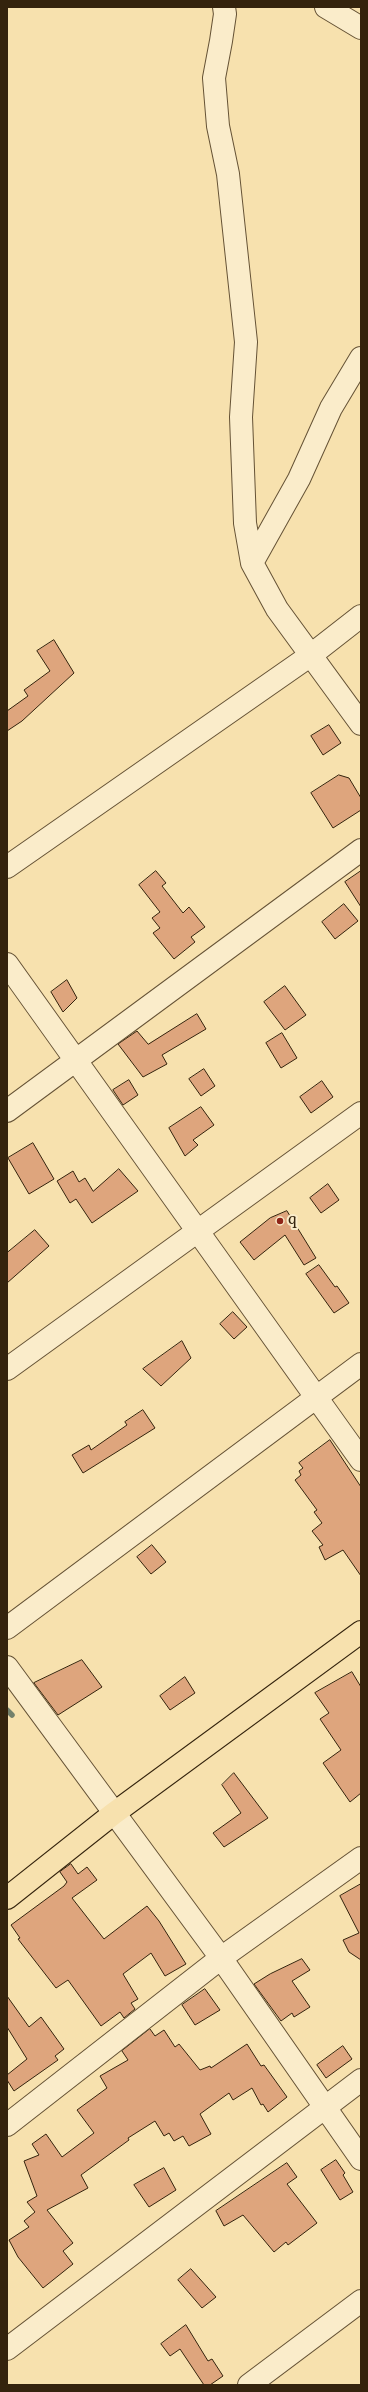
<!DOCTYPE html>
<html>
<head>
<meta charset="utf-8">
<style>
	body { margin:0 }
	#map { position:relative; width:368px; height:2392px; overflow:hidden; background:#f7e1ae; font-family:Vollkorn,serif }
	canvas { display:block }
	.frame { position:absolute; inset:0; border:8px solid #34230d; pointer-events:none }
</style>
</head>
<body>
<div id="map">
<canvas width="368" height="2392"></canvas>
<div class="frame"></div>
</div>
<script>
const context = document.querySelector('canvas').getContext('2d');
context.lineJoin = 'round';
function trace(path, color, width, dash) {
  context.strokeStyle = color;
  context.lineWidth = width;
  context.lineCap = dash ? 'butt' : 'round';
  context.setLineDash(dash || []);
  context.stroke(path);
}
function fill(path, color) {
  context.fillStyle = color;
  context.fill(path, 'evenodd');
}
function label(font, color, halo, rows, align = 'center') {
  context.font = font + ' Vollkorn,serif';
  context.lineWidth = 4;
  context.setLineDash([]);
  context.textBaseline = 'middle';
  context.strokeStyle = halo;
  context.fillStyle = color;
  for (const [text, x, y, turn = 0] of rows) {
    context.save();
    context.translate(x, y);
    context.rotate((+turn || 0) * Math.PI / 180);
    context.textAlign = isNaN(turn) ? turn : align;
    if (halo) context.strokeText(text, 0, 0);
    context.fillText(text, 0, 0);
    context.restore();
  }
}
const stream = new Path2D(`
	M7 1710 12 1715`);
const building = new Path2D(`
	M54 640 74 673 22 721 7 731V711L28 696 24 690 50 671 37 651Z
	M329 725 341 743 323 755 311 736Z
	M339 775 349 778 361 798V810L333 828 311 793Z
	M156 871 166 883 162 886 183 913 189 907 205 927 191 937 195 942 174 959 153 933 160 928 152 918 160 912 139 885Z
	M361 871V907L345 882Z
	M344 904 358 921 335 939 322 922Z
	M67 980 77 998 63 1012 51 992Z
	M285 986 306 1015 285 1030 264 1002Z
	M197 1014 206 1029 162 1055 167 1064 143 1077 118 1044 137 1031 148 1044Z
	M282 1033 297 1058 281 1068 266 1043Z
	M204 1069 215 1086 201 1096 189 1079Z
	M129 1080 138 1095 123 1105 113 1090Z
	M322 1081 333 1097 311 1113 300 1097Z
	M201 1107 214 1125 193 1140 198 1145 185 1156 169 1128Z
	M33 1143 54 1179 29 1194 8 1158Z
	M119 1169 138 1191 92 1223 76 1199 70 1203 57 1181 73 1171 79 1182 85 1178 93 1191Z
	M328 1184 339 1200 321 1213 310 1198Z
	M287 1211 316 1258 304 1265 285 1235 254 1260 240 1242 270 1218Z
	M35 1230 49 1246 7 1283V1253Z
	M319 1265 335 1287 337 1286 349 1303 334 1313 306 1274Z
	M233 1312 247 1327 234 1339 220 1324Z
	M182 1341 191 1358 161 1386 143 1369Z
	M143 1410 155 1428 83 1473 72 1455 89 1445 91 1450 127 1425 125 1422Z
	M330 1440 361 1487V1576L343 1550 325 1560 319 1547 323 1545 312 1531 322 1523 314 1512 317 1510 295 1480 301 1475 299 1471 303 1468 299 1463Z
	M152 1545 166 1562 151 1574 137 1557Z
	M82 1660 102 1687 58 1715 34 1683Z
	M352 1672 361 1687V1793L350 1802 323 1763 341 1750 320 1719 329 1713 315 1693Z
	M185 1677 195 1693 170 1710 160 1696Z
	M234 1773 268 1818 224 1847 213 1833 241 1813 222 1785Z
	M71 1864 78 1874 87 1867 97 1880 72 1898 104 1939 147 1906 159 1921 186 1964 165 1976 151 1953 123 1974 138 1999 131 2003 135 2009 124 2018 120 2012 101 2026 68 1980 56 1988 18 1939 20 1938 11 1925 64 1886 67 1882 60 1872Z
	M361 1884V1960L349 1952 343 1940 359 1933 340 1896Z
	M302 1959 310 1970 292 1981 310 2007 294 2017 292 2013 281 2021 254 1984 270 1974Z
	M205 1989 220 2010 195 2025 182 2005Z
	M7 1996 29 2027 41 2017 64 2049 55 2056 58 2060 14 2091 7 2080V2075L27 2059 7 2027Z
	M150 2029 155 2036 164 2030 175 2047 179 2044 200 2070 210 2066 211 2068 247 2044 261 2066 264 2065 287 2097 268 2112 263 2104 261 2105 252 2088 233 2100 229 2093 200 2114 211 2134 189 2146 183 2136 174 2141 169 2133 164 2136 155 2121 128 2138 129 2140 81 2175 88 2188 47 2210 73 2243 63 2251 73 2264 43 2288 18 2257 9 2240 29 2227 24 2221 35 2212 27 2202 37 2196 24 2161 39 2155 32 2144 46 2134 62 2157 94 2133 77 2110 107 2088 100 2076 128 2060 122 2051Z
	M343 2046 352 2059 326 2078 317 2065Z
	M336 2160 345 2173 343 2175 353 2192 340 2200 321 2170Z
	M287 2163 297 2177 287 2184 317 2223 288 2245 286 2242 274 2252 243 2215 224 2226 216 2211Z
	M164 2168 176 2190 149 2207 134 2185Z
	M191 2269 216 2297 202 2308 178 2280Z
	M186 2325 208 2361 212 2359 223 2376 210 2385H204L180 2349 170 2356 161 2344Z`);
const minor = new Path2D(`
	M224 7 225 14 221 41 214 78 218 126 228 174 246 342 241 417 245 523 252 563 277 609 361 724
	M326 7 361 28
	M252 563 299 479 331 408 361 358
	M7 867 311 655 361 616
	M7 964 361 1460
	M7 1111 361 850
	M7 1369 361 1113
	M7 1628 361 1364
	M7 1667 221 1958 361 2159
	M7 2125 221 1958 361 1858
	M7 2349 361 2080
	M249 2385 361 2301`);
const primary = new Path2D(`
	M7 1898 113 1814 361 1632`);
const markers = [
	[280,1221,4,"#8f2418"]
];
const poiNames = [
	["q",288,1221]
];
trace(stream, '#73806b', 5.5);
fill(building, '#dea57d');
trace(building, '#34230d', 1);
trace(minor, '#655235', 24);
trace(primary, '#34230d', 24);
trace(minor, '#faecca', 22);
trace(primary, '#f7e1ae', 22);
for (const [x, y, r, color] of markers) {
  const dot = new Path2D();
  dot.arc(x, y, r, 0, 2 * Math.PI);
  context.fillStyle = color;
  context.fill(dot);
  trace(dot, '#faecca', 1.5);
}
label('16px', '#34230d', '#faecca', poiNames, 'left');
</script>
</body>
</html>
